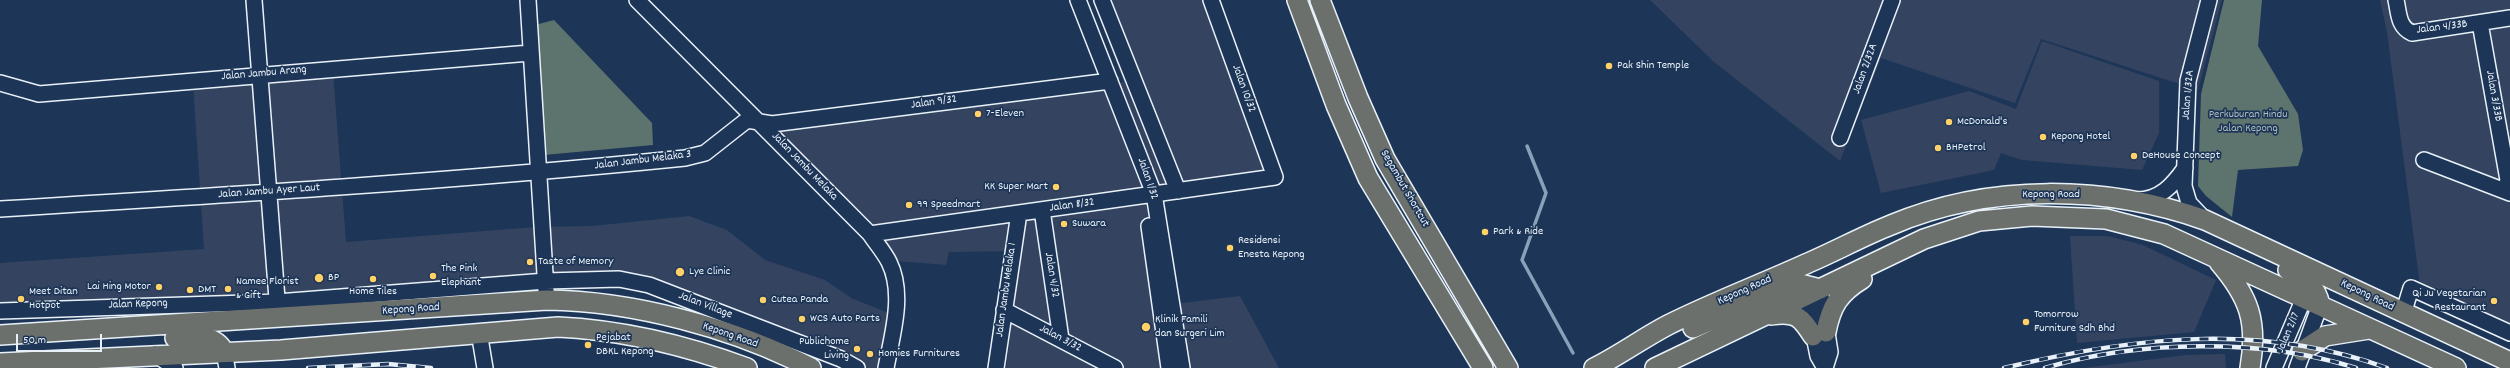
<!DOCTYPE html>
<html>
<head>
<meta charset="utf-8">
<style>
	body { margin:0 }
	#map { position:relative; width:2510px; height:368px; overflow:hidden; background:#1d3557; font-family:Dekko,sans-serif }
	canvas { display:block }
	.scale { position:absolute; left:16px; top:334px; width:86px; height:18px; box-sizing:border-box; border:2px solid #e8f1f8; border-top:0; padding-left:5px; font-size:12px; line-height:14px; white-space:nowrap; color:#e8f1f8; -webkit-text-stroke:3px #1d3557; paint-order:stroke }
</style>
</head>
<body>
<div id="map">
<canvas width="2510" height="368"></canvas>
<div class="scale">50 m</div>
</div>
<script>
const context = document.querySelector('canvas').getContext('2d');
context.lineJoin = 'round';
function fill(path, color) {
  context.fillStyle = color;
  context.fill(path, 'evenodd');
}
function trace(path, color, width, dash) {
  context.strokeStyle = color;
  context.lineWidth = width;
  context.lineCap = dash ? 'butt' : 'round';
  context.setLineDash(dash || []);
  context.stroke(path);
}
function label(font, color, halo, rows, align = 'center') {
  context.font = font + ' Dekko,sans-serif';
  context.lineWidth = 3.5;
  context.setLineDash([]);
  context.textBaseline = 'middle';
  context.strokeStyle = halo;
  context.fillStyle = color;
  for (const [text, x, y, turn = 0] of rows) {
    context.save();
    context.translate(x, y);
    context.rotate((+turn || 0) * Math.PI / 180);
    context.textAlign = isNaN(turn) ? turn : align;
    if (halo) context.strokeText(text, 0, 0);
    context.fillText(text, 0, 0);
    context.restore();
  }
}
const built = new Path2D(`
	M1092 0H1202L1267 170 1143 188 1166 305 1240 296 1279 368H1006L1021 251 949 252 946 265 897 261 875 226 776 130 1124 82Z
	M1650 0H2222L2198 90 2041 39 2015 103 1881 58 1840 161 1714 62Z
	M2380 0H2510V339L2422 301 2387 32Z
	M2042 41 2159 81V133L2142 170 2022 160 2001 153 1994 170 1881 193 1861 120 1969 91 2016 109Z
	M333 72 346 242 535 227 592 226 689 216 727 230 765 260 825 280 851 298 891 314 880 368H866L841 355 650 280 0 307V263L204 249 193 84Z
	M2070 236H2108L2143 245 2216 280 2194 332 2077 343Z
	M2225 354 2226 368H2083L2186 355Z`);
const green = new Path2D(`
	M2224 0H2262L2258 46 2298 114 2303 150 2298 166 2238 170 2232 217 2206 196 2198 186 2201 94Z
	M554 20 652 123 653 145 544 155 535 25Z`);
const stream = new Path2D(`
	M1527 146 1546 193 1522 260 1573 353`);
const minor = new Path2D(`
	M254 0 278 312
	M528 0 546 290
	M637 0 870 234C876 243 884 252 889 262 905 294 892 335 886 368
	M1078 0 1154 194 1182 368
	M1102 0 1178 191
	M2396 0C2399 13 2398 27 2412 33L2510 18
	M2480 23 2508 180 2505 191
	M0 83 39 94 530 53
	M1840 138 1892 0
	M2424 160 2510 193
	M2137 200C2160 200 2173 185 2185 168
	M0 209C229 195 457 181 685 158L705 153 747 120 772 124 1110 81
	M1042 210 1061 339
	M2205 220 2189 203 2184 186 2188 81 2209 0
	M1149 226 1169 368
	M870 234 1275 177 1211 0
	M1820 289 1830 352 1825 368
	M1806 296 1818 356 1825 368
	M1004 310 1115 368
	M0 311 277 302 546 281 619 279 649 285 841 359 857 368
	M2403 314 2411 288 2510 333
	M471 334 480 338 485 368
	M224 352 227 368
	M155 354 175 368
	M996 368 1019 213
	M2274 368 2304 298
	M2297 368 2320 305`);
const major = new Path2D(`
	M1297 0 1336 105 1368 178 1483 368
	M1320 0 1358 98 1385 159 1508 368
	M2219 262C2249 297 2258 321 2250 368
	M2288 270C2306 279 2316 286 2320 305
	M1771 315C1796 311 1801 317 1813 336
	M1693 328 1787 287 1800 284 1820 289
	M1826 332C1831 306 1839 293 1862 279
	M0 335 547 300C633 301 734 328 811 368
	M175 338C193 337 215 333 224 352
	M2302 351 2325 336 2369 329
	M0 363 281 350 558 327C621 330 688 346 747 368
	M1594 368C1620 355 1643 338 1668 325 1714 302 1762 284 1808 263 1836 251 1863 236 1891 225 1990 183 2105 185 2205 220L2510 362
	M1655 368 1924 239 1979 221 2032 216 2106 219 2164 234 2456 368`);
const rail = new Path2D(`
	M308 368 388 364 431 368
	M2004 368C2132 337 2259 322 2387 368
	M2045 368C2139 340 2262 338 2356 368`);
const markers = [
	[1609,66,4,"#ffd166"],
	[978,114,4,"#ffd166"],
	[1949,122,4,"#ffd166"],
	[2043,137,4,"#ffd166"],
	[1938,148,4,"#ffd166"],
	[2134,156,4,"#ffd166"],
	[1056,187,4,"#ffd166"],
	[909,205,4,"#ffd166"],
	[1064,224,4,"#ffd166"],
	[1485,232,4,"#ffd166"],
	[1230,248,4,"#ffd166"],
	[530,262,4,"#ffd166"],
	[680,272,5,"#ffd166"],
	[433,276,4,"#ffd166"],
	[319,278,5,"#ffd166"],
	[373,279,4,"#ffd166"],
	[159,287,4,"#ffd166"],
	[228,289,4,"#ffd166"],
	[190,290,4,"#ffd166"],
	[21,299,4,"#ffd166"],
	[763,300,4,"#ffd166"],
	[2494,301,4,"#ffd166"],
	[802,319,4,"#ffd166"],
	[2026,322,4,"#ffd166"],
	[1146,327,5,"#ffd166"],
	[588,345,4,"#ffd166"],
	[857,349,4,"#ffd166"],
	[870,354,4,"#ffd166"]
];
const streetNames = [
	["Jalan 4/33B",2442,28,-7],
	["Jalan 2/32A",1866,69,-70],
	["Jalan Jambu Arang",264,74,-5],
	["Jalan 10/32",1243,89,70],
	["Jalan 1/32A",2189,95,-85],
	["Jalan 3/33B",2493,96,80],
	["Jalan 9/32",934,103,-8],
	["Jalan Jambu Melaka 3",643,161,-7],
	["Jalan Jambu Melaka",804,167,46],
	["Jalan 1/32",1147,179,71],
	["Segambut Shortcut",1404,189,60],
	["Jalan Jambu Ayer Laut",269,192,-4],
	["Kepong Road",2051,195],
	["Jalan 8/32",1072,206,-8],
	["Jalan 4/32",1051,275,81],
	["Jalan Jambu Melaka 1",1007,290,-82],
	["Kepong Road",1745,291,-24],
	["Kepong Road",2367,296,26],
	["Jalan Kepong",138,305,-2],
	["Jalan Village",705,306,21],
	["Kepong Road",411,310,-4],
	["Jalan 2/17",2289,333,-67],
	["Kepong Road",730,336,19],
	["Jalan 3/32",1060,339,28]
];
const poiNames = [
	["Pak Shin Temple",1617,66],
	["7-Eleven",986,114],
	["McDonald's",1957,122],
	["Kepong Hotel",2051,137],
	["BHPetrol",1946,148],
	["DeHouse Concept",2142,156],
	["KK Super Mart",1048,187,"right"],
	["99 Speedmart",917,205],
	["Suwara",1072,224],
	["Park & Ride",1493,232],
	["Residensi",1238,241],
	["Enesta Kepong",1238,255],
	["Taste of Memory",538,262],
	["The Pink",441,269],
	["Elephant",441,283],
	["Lye Clinic",689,272],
	["BP",328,278],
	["Namee Florist",236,282],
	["& Gift",236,296],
	["Lai Hing Motor",151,287,"right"],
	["DMT",198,290],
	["Meet Ditan",29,292],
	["Hotpot",29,306],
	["Home Tiles",373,292,"center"],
	["Qi Ju Vegetarian",2486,294,"right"],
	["Restaurant",2486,308,"right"],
	["Cutea Panda",771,300],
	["Tomorrow",2034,315],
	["Furniture Sdh Bhd",2034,329],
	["WCS Auto Parts",810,319],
	["Klinik Famili",1155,320],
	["dan Surgeri Lim",1155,334],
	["Pejabat",596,338],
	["DBKL Kepong",596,352],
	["Publichome",849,342,"right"],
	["Living",849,356,"right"],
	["Homies Furnitures",878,354]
];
const parkNames = [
	["Perkuburan Hindu",2248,115],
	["Jalan Kepong",2248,129]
];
fill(built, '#344460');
fill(green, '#5d736e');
trace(stream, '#86a2b8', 3.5);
trace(minor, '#e8f1f8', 18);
trace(major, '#e8f1f8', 22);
trace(minor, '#1d3557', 15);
trace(major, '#6b706d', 19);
trace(rail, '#e8f1f8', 4.5);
trace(rail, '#1d3557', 3, [9]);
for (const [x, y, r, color] of markers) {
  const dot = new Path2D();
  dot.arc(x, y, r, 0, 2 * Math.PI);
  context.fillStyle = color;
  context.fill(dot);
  trace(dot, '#1d3557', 1.5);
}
label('12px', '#e8f1f8', '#1d3557', streetNames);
label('12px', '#e8f1f8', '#1d3557', poiNames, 'left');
label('12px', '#b0bfc1', '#1d3557', parkNames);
</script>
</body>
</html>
